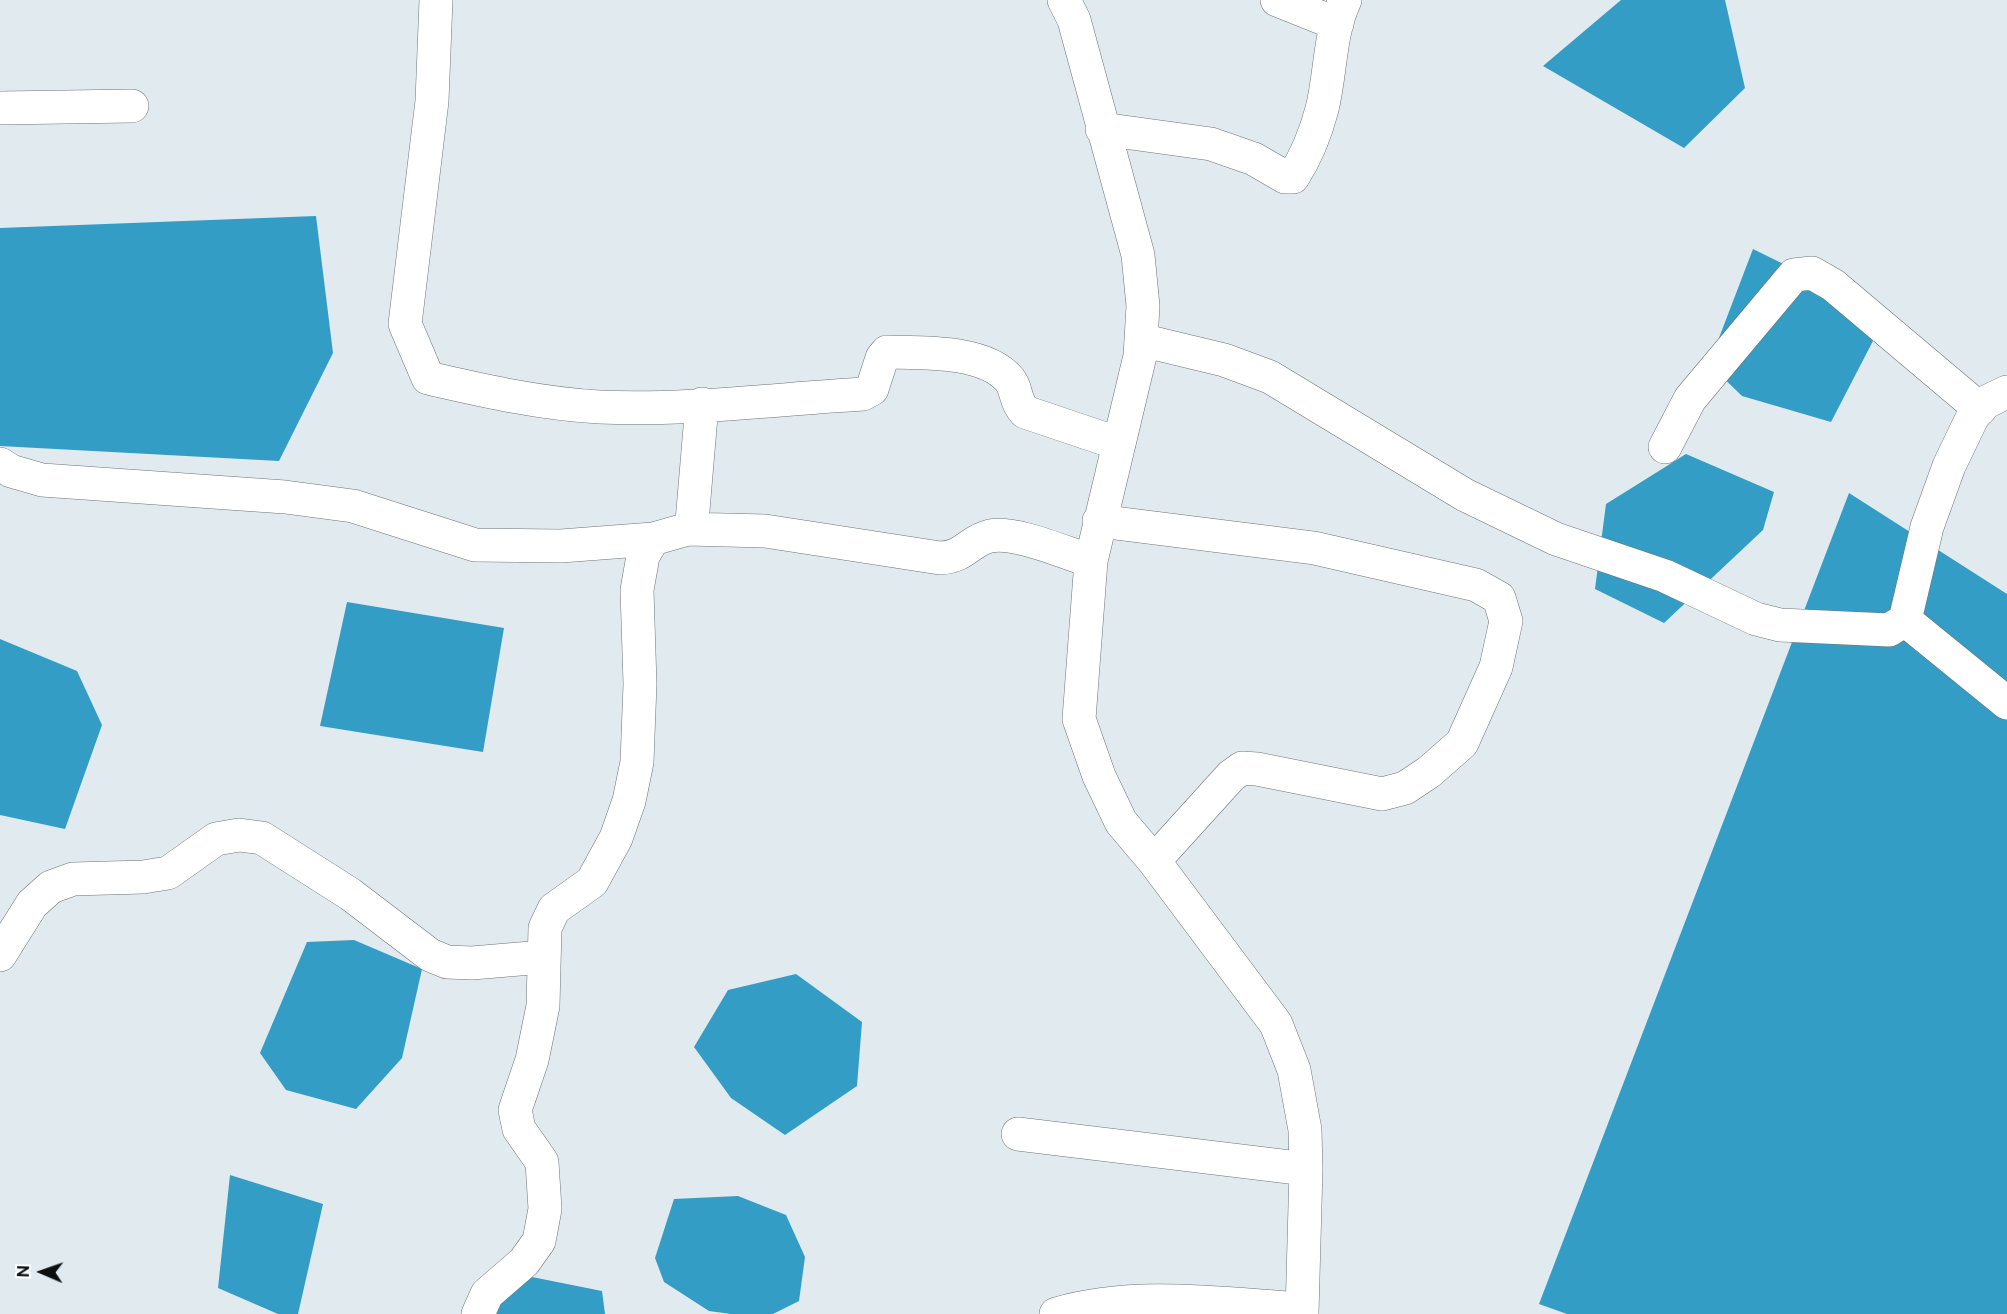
<!DOCTYPE html>
<html>
<head>
<meta charset="utf-8">
<style>
	body { margin:0 }
	#map { position:relative; width:2007px; height:1314px; overflow:hidden; background:#e0eaef; font-family:"Public Sans",sans-serif }
	canvas { display:block }
	.north { position:absolute; left:12px; top:1242px; width:60px; height:60px; -webkit-text-stroke:4px #fff; paint-order:stroke; rotate:272deg; font-size:16px; font-weight:700; line-height:24px; text-align:center; color:#0b0f10 }
	.north::after { content:''; display:block; margin:auto; width:21px; height:27px; background:#0b0f10; clip-path:polygon(50% 0,100% 100%,50% 72%,0 100%) }
</style>
</head>
<body>
<div id="map">
<canvas width="2007" height="1314"></canvas>
<div class="north">N</div>
</div>
<script>
const context = document.querySelector('canvas').getContext('2d');
context.lineJoin = 'round';
function fill(path, color) {
  context.fillStyle = color;
  context.fill(path, 'evenodd');
}
function trace(path, color, width, dash) {
  context.strokeStyle = color;
  context.lineWidth = width;
  context.lineCap = dash ? 'butt' : 'round';
  context.setLineDash(dash || []);
  context.stroke(path);
}
const water = new Path2D(`
	M1621 0H1725L1745 88 1684 148 1543 66Z
	M316 216 333 353 279 461 0 446V228Z
	M1753 249 1822 283 1874 339 1831 422 1742 396 1709 364Z
	M1686 454 1774 492 1763 530 1664 623 1595 589 1606 504Z
	M1849 493 2007 594V1314H1567L1539 1304Z
	M347 602 504 628 483 752 320 726Z
	M0 639 77 671 102 725 65 829 0 815Z
	M354 940 422 969 402 1058 356 1109 286 1090 260 1053 307 942Z
	M796 974 862 1022 857 1086 785 1135 731 1098 694 1047 728 990Z
	M230 1175 323 1204 298 1314H278L218 1288Z
	M738 1196 786 1215 805 1257 799 1301 773 1314H731L709 1311 664 1282 655 1258 674 1199Z
	M527 1276 602 1291 605 1314H479Z`);
const minor = new Path2D(`
	M436 0 432 101 405 324 428 378C485 391 541 404 599 407 684 411 778 399 863 394L872 389 882 358 887 352C923 353 984 350 1009 379 1018 389 1013 399 1025 412L1117 443
	M1064 0 1074 20 1138 255 1143 306 1140 356 1091 561 1079 719 1099 776 1121 822 1154 861 1276 1024 1294 1070 1305 1130 1306 1169 1302 1314
	M1277 0 1337 24
	M0 108 132 106
	M1102 129 1211 144 1254 159 1285 177H1293C1306 157 1316 132 1322 109 1331 73 1329 34 1345 0
	M1141 340 1224 360 1270 377 1465 495 1556 539 1665 576 1756 619 1780 625 1889 630 1905 620 1927 527 1949 466 1973 416 1986 402 2007 392
	M1665 447 1690 399 1794 275 1812 273 1833 285 1980 409
	M0 464 11 471 42 480 285 497 353 506 475 545 561 546 653 539
	M1099 521 1314 548 1476 585 1499 598 1506 621 1496 667 1462 743 1429 772 1405 788 1382 794 1257 769 1242 768 1231 776 1154 861
	M687 529 765 531 940 558C965 557 969 541 990 536 1016 531 1065 553 1091 561
	M1905 620 2007 703
	M0 955 32 904 51 887 73 879 143 877 168 873 216 839 239 835 262 838 350 894 430 955 447 962 472 963 543 957
	M1018 1134 1306 1169
	M478 1314 487 1294 524 1262 539 1241 545 1209 542 1162 519 1129 515 1110 532 1060 543 1006 545 928 554 909 592 882 616 838 629 801 637 762 640 684 637 590 643 556 653 539 688 529 692 522 702 404
	M1056 1314C1136 1291 1220 1304 1302 1309`);
fill(water, '#339dc5');
trace(minor, '#6c7579', 34);
trace(minor, '#fff', 33);
</script>
</body>
</html>
